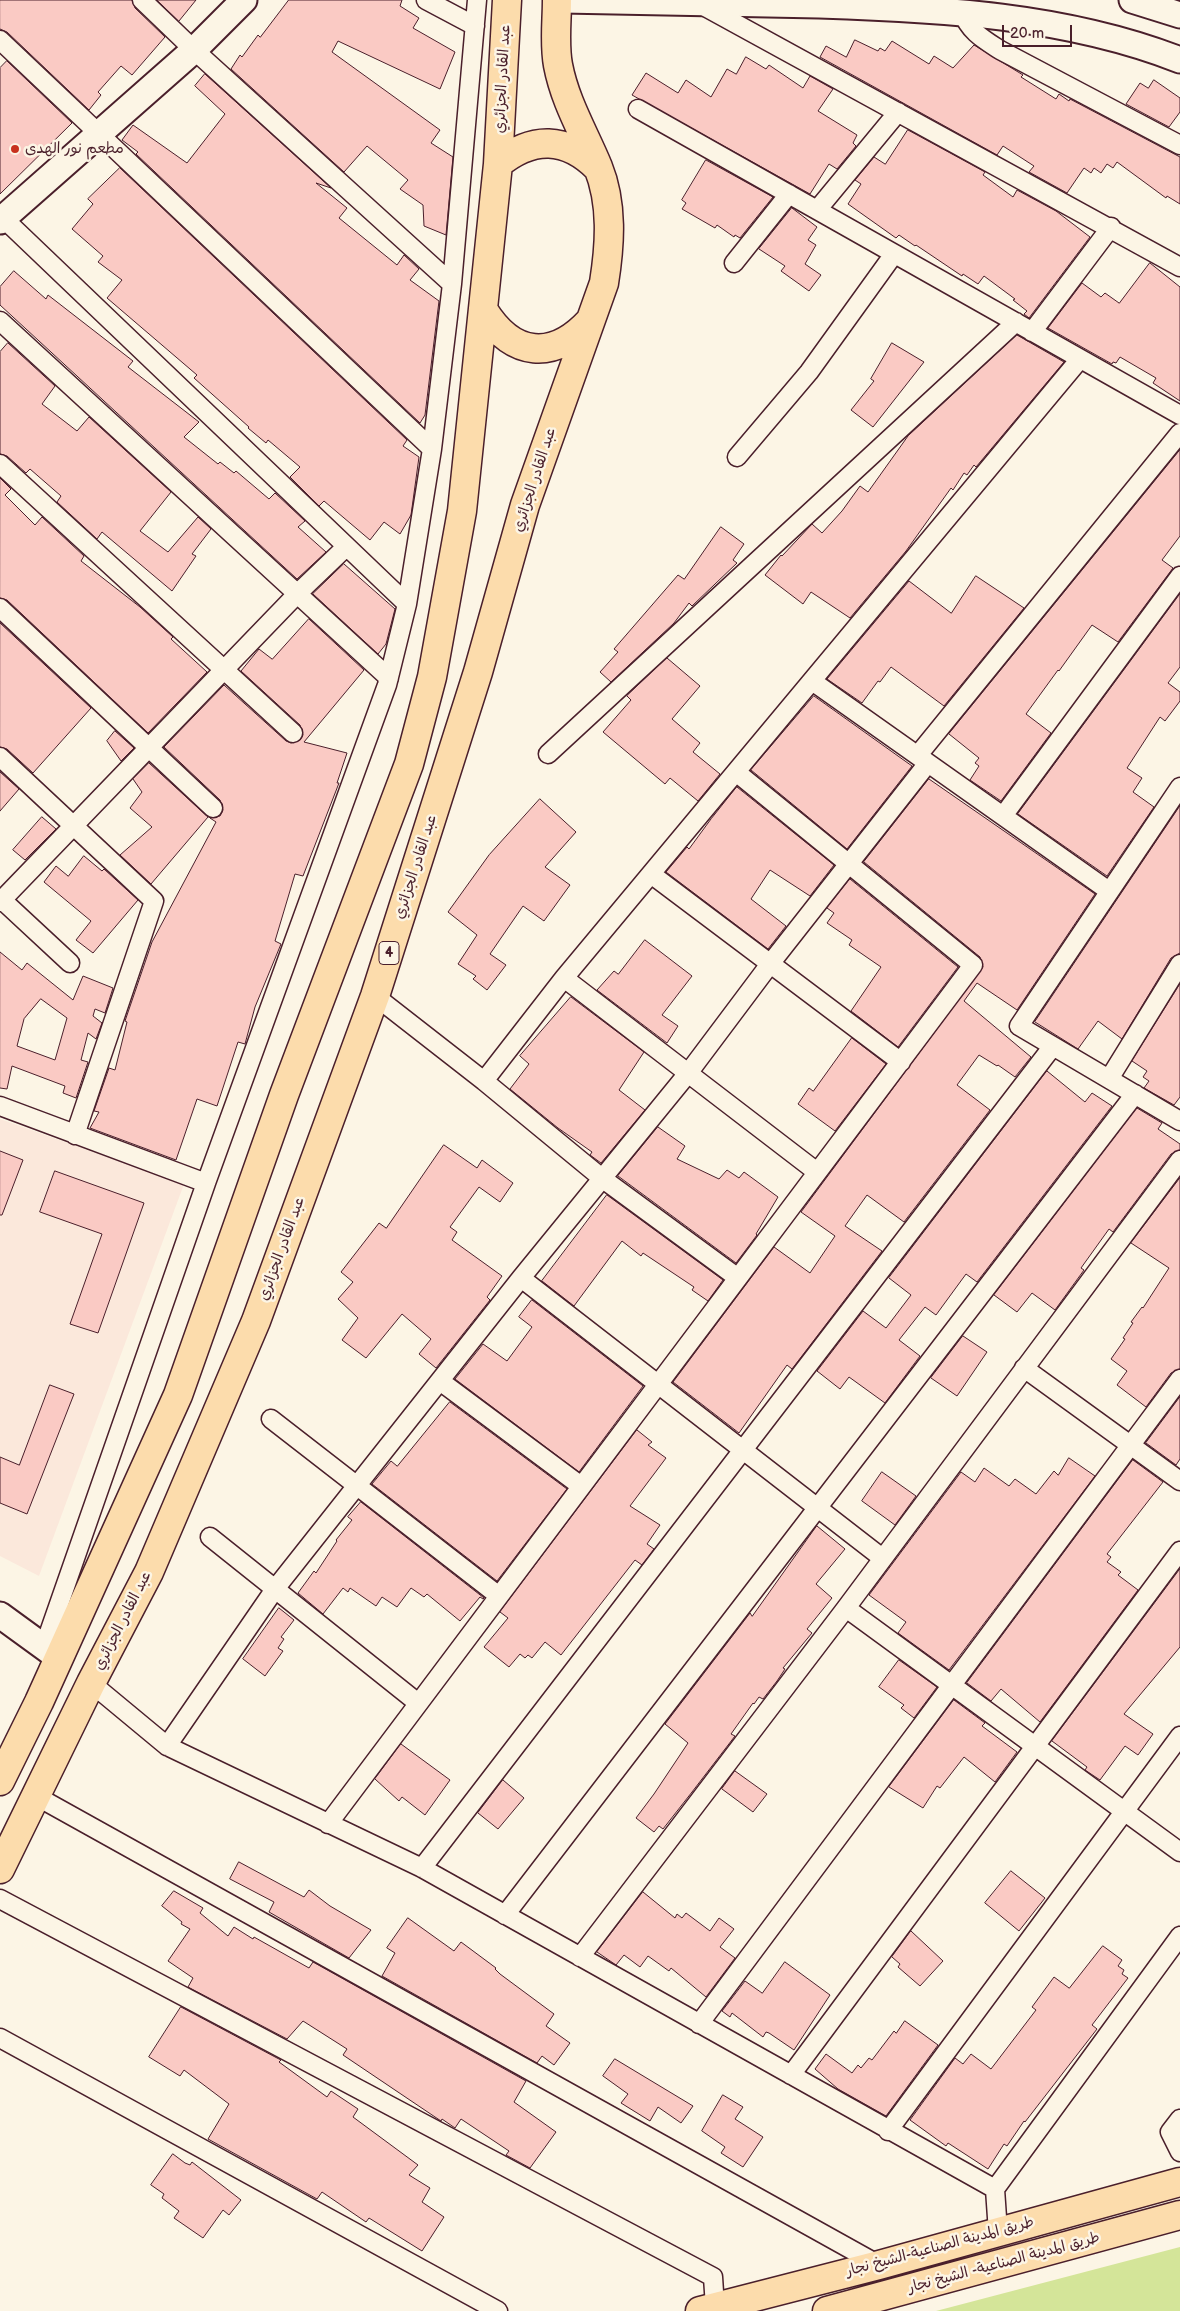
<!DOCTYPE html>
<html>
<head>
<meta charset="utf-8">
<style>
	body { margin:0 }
	#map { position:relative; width:1180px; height:2311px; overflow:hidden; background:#fcf5e5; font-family:"Balsamiq Sans",sans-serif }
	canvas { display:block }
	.scale { position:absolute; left:1002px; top:25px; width:70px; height:22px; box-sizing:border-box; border:2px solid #4a1f2b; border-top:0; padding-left:6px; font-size:15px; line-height:18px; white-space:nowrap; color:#4a1f2b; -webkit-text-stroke:4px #fcf5e5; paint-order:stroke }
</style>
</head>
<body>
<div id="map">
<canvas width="1180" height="2311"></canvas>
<div class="scale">20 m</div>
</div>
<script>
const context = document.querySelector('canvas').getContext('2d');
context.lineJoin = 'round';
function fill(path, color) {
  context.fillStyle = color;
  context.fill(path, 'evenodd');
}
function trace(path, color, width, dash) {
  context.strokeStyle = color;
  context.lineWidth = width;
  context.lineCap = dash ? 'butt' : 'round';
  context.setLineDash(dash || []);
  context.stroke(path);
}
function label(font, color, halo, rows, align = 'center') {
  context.font = font + ' "Balsamiq Sans","Playpen Sans Arabic",sans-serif';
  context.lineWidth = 5;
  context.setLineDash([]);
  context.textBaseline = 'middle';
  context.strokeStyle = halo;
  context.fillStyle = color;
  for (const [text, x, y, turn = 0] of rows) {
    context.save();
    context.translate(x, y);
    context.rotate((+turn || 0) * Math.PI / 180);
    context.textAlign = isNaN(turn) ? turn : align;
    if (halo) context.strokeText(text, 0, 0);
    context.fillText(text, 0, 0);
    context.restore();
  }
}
const built = new Path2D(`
	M0 1119 184 1184 39 1576 0 1556Z`);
const green = new Path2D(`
	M1180 2247V2311H936Z`);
const building = new Path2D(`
	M0 0H132L135 8 165 37 132 75 121 66 98 92 101 95 89 110 7 32 0 29Z
	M157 0H196L179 21Z
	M289 0H402L400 6 419 18 413 28 455 52 440 89 338 41 332 52 440 130 431 143 453 157 446 235 424 226 423 205 400 189 408 180 367 146 344 172 231 69 240 55 242 57 258 35 260 37Z
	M855 40 878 51 880 48 885 51 892 41 929 64 934 56 953 68 974 45 1023 75 1021 77 1056 99 1059 94 1069 101 1070 99 1180 157V204L1167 196 1166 198 1117 162 1113 168 1107 164 1101 173 1094 168 1091 173 1084 168 1067 193 1029 172 1034 166 1003 146 997 155 820 57 826 46 846 57Z
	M746 57 766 69 769 65 803 88 810 76 833 89 818 111 857 135 853 143 856 146 837 169 829 164 810 194 632 95 646 73 678 93 686 80 711 97 727 69 736 74Z
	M7 61 72 123 0 194V68Z
	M205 74 331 188 316 183 347 208 339 218 397 265 404 255 419 269 410 280 439 301 425 415 420 423 136 154 138 152 122 140 133 125 187 163 225 114 195 86Z
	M1154 80 1180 98V112L1169 127 1126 104 1140 83 1148 88Z
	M908 130 985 172 983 175 1013 197 1017 190 1056 211 1090 237 1029 318 1024 314 1027 311 1013 300 1015 299 984 276 978 284 963 274 962 276 916 245 915 246 899 235 896 238 848 204 861 184 855 180 874 157 885 164Z
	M706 160 773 197 740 238 735 235 734 237 717 225 715 228 682 209 686 203 682 200Z
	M120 168 407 440 403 446 419 457 411 515 400 534 384 522 370 540 324 501 319 506 290 477 300 467 268 440 266 443 248 428 249 427 194 378 197 375 107 298 122 280 98 262 103 256 72 229 93 204 88 199Z
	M792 208 817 227 808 240 816 245 805 264 821 275 809 291 781 271 785 266 759 249Z
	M1150 263 1180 287V401L1153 383 1156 378 1120 357 1116 363 1113 362 1112 364 1048 328 1082 283 1101 297 1105 293 1119 303Z
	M14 271 46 299 48 295 133 361 128 367 199 422 184 437 218 464 220 462 234 473 236 471 269 499 275 493 305 521 298 527 326 552 297 579 0 305V287Z
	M1017 335 1064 362 976 467 974 465 967 475 964 473 953 490 951 488 906 551 850 618 811 592 803 604 765 575 781 555 782 556 812 524 822 533 842 511 860 486 868 492 908 436Z
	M8 343 55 386 42 404 77 431 89 417 171 492 140 531 168 552 198 517 211 529 192 554 196 556 172 591 102 532 97 539 57 502 61 496 30 469 26 473 7 456 0 454V352Z
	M892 343 924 362 873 427 851 410 874 381 871 379Z
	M1180 450V536L1162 560 1173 568 1118 642 1092 625 1059 671 1058 670 1026 714 1051 733 1001 801 970 780 979 766 975 763 979 758 949 734Z
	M0 478 11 489 5 495 35 525 42 517 84 556 81 561 140 607 173 637 171 639 207 672 148 733 7 600 0 598Z
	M721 527 744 544 733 560 737 563 692 606 689 603 674 623 611 682 600 672 618 652 614 649 678 575 684 579Z
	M344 564 395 609 386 644 378 654 313 594Z
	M976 576 1024 608 944 706 891 667 880 682 878 681 862 703 827 679 909 581 951 613Z
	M1180 594V667L1168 683 1180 692V701L1165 721 1160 717 1127 768 1142 778 1133 792 1154 807 1107 876 1018 814Z
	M309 619 364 670 304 742 347 753 337 783H339L303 876 295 874 275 941 281 944 255 1007 245 1044 238 1042 217 1106 197 1099 176 1160 90 1128 99 1112 94 1111 109 1068 115 1070 127 1022 125 1021 152 942 216 822 210 818 220 816 223 810 220 800 164 747 224 685 286 741 291 743 300 740 303 735 300 725 241 671 259 649 272 659Z
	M0 623 91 708 33 773 7 749 0 747Z
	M667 658 700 686 672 719 700 743 693 752 720 774 698 801 670 778 665 784 603 732 631 700 627 696Z
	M814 696 912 766 847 849 751 770Z
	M115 731 134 748 121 761 107 741Z
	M149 763 208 817 151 884 120 855 152 827 130 808 142 792 133 779Z
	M0 772 19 789 0 811Z
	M929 779 1095 894 1017 1010 977 983 964 1001 1031 1057 1015 1077 998 1065 997 1066 979 1055 957 1085 990 1110 904 1222 867 1195 845 1226 882 1251 792 1369 787 1365 739 1433 673 1382 774 1247 810 1273 835 1236 801 1212 983 967 980 957 864 862Z
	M737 787 834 865 810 896 770 870 751 899 786 926 768 949 666 872 687 847 689 849 711 819Z
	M540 799 576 832 545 867 570 885 544 921 523 906 490 954 506 965 487 990 473 979 476 976 458 964 477 935 448 912 489 855Z
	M1180 806V953L1171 958 1122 1039 1098 1021 1078 1049 1035 1022Z
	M42 817 56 829 25 860 13 850Z
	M84 856 102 871 104 869 138 900 93 953 76 940 91 921 44 882 56 866 68 876Z
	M850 879 958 967 898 1047 851 1011 881 967 849 945 852 940 827 923 834 913 827 908Z
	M645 940 692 976 662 1015 678 1026 667 1043 597 990 614 971 618 974Z
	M0 952 22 970 27 963 73 1000 83 976 113 988 105 1013 95 1009 93 1016 102 1023 96 1039 88 1033 81 1060 88 1062 76 1098 63 1093 65 1086 12 1066 7 1089 0 1088ZM41 999 67 1018 55 1060 17 1046 24 1019Z
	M1180 984V1097L1174 1105 1144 1088 1149 1081 1143 1077 1147 1071 1132 1061Z
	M571 997 644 1052 619 1090 645 1110 601 1163 590 1155 592 1152 558 1128 510 1089 529 1064 520 1056Z
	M852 1038 886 1064 835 1131 798 1104 809 1088 813 1091Z
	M1047 1071 1085 1102 1092 1093 1112 1106 977 1282 966 1274 936 1315 925 1307 899 1340 920 1356 885 1403 849 1377 840 1389 817 1371 863 1311 886 1328 911 1295 889 1278Z
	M1137 1108 1162 1123 1158 1129 1180 1144V1150L1171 1154 1113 1232 1109 1229 1081 1268 1084 1270 1055 1310 1032 1293 1017 1312 994 1295Z
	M658 1127 685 1146 677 1159 719 1179 727 1170 739 1178 744 1172 778 1197 756 1234 757 1235 736 1263 618 1176Z
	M444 1145 477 1168 482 1160 513 1183 500 1202 479 1187 450 1227 457 1232 452 1240 502 1276 487 1297 490 1300 436 1368 419 1354 431 1339 402 1314 366 1358 342 1340 358 1318 338 1299 353 1282 341 1272 379 1223 386 1228Z
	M0 1151 23 1160 2 1215H0Z
	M55 1171 144 1203 98 1333 70 1324 102 1234 40 1212Z
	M1180 1178V1369L1171 1373 1146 1407 1117 1385 1127 1371 1111 1359 1125 1339 1123 1338 1133 1323 1131 1322 1142 1307 1143 1308 1169 1268 1131 1243Z
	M607 1195 723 1280 708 1301 692 1290 694 1287 643 1253 641 1256 622 1241 574 1306 542 1281Z
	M532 1300 643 1386 579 1472 455 1379 483 1344 507 1361 532 1327 519 1317Z
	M963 1336 987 1352 957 1396 931 1378Z
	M50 1385 74 1394 27 1514 0 1503V1457L19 1465Z
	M1180 1397V1459L1176 1465 1146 1443Z
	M450 1402 567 1489 497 1581 372 1484 391 1461 397 1466Z
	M637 1430 652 1442 648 1445 666 1458 630 1506 660 1525 647 1544 654 1549 642 1565 635 1560 561 1655 545 1642 532 1658 528 1655 525 1658 520 1654 509 1667 484 1647 508 1618 500 1612Z
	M1069 1458 1095 1476 949 1670 898 1633 906 1622 869 1595 961 1472 975 1482 984 1468 1009 1486 1015 1479 1036 1494 1054 1471 1058 1475Z
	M1133 1460 1163 1482 1107 1554 1111 1557 1107 1562 1121 1572 1118 1575 1138 1590 1040 1722 1001 1689 991 1701 967 1683Z
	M882 1472 916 1496 895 1525 862 1501Z
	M361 1502 484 1598 483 1599 480 1597 460 1621 427 1594 424 1597 411 1588 397 1607 382 1597 376 1606 350 1588 348 1592 343 1588 323 1614 298 1593 314 1571 316 1573 337 1541 336 1540 352 1520 348 1517Z
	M817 1526 845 1549 816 1584 832 1598 807 1629 812 1633 783 1668 785 1669 777 1681 763 1699 759 1697 754 1704 753 1703 731 1734 735 1736 692 1792 663 1829 659 1826 654 1832 636 1818 654 1794 688 1743 665 1724 750 1613 752 1616Z
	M1180 1569V1647L1124 1714 1153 1734 1138 1755 1125 1746 1100 1780 1085 1770 1087 1767 1052 1741Z
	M279 1608 294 1620 281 1637 284 1639 278 1648 283 1651 265 1676 243 1659Z
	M899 1660 937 1687 914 1718 901 1708 904 1705 879 1687Z
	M954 1700 985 1723 982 1726 1017 1752 995 1782 964 1757 940 1788 937 1786 923 1808 889 1787Z
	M401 1744 450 1780 425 1815 402 1797 399 1801 375 1779Z
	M735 1771 767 1794 753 1812 722 1789Z
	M503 1780 524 1798 498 1829 478 1813Z
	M239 1862 304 1897 309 1890 330 1906 371 1930 349 1958 269 1912 274 1902 230 1879Z
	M1011 1871 1045 1898 1019 1931 985 1903Z
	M174 1891 203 1908 200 1913 228 1936 234 1927 253 1939 254 1937 309 1968 313 1962 526 2081 514 2102 556 2132 530 2168 506 2155 509 2151 461 2119 455 2128 442 2119 441 2121 343 2055 347 2049 303 2021 287 2039 188 1987 193 1978 168 1961 190 1929 181 1924 182 1922 162 1906Z
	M643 1892 675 1918 677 1914 682 1918 686 1913 710 1931 719 1918 734 1929 720 1947 735 1958 706 1997 671 1968 669 1971 648 1956 640 1967 624 1955 616 1965 597 1952Z
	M408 1918 454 1951 461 1942 496 1968 495 1969 500 1974 554 2014 546 2026 570 2043 554 2065 542 2056 537 2063 382 1976 395 1953 387 1948Z
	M911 1931 943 1961 920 1986 898 1967 900 1964 892 1957Z
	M1103 1946 1122 1960 1118 1966 1124 1970 1122 1974 1128 1978 1092 2025 1097 2029 1025 2122 1024 2121 1007 2146 1004 2144 988 2169 948 2143 946 2146 910 2120 955 2058 963 2064 971 2054 991 2069 1036 2010 1032 2007 1054 1977 1069 1988Z
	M785 1962 830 1995 794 2050 769 2033 766 2032 763 2037 732 2013 730 2017 722 2011 745 1981 762 1993Z
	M181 2007 277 2058 281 2060 279 2062 327 2097 331 2091 358 2109 353 2117 418 2165 409 2175 430 2188 422 2202 444 2217 422 2251 369 2218 366 2222 322 2192 317 2199 208 2139 229 2104 184 2070 180 2076 149 2057Z
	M905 2021 938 2045 886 2116 838 2089 815 2069 826 2054 852 2073 858 2065 861 2068 869 2058 872 2060 894 2031 896 2033Z
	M615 2059 693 2106 681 2123 658 2107 650 2121 621 2103 628 2094 603 2076Z
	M723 2095 743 2107 735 2119 763 2137 743 2167 721 2153 725 2147 702 2131Z
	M173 2154 185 2163 190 2165 192 2162 241 2200 229 2215 223 2210 203 2238 174 2218 179 2211 162 2198 164 2194 151 2185Z`);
const street = new Path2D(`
	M142 0 194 50 452 284
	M426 0 475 26
	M700 4 1180 267
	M962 12C970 32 983 39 1000 50L1180 145
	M0 40 432 449
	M638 109 1180 415
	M817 210 898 112
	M0 215 407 604 387 685 206 1183
	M734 263 789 194
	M0 321 389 678
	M1032 332 1111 227
	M737 457 809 372 894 254
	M0 464 293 733
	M407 604 432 449 452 284 477 0
	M0 608 213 808
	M812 681 1109 891
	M548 754 1016 322
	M918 755 1180 433
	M0 757 154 901 75 1135
	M1180 787 1019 1026 1180 1121
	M1003 816 1180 576
	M651 874 901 1062
	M0 898 70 963
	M0 902 298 593 346 547
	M564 978 817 1172
	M375 996 484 1081 603 1179 738 1278
	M1109 1079 1180 964
	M484 1081 564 978 1080 359
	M0 1106 206 1183 44 1647
	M521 1278 881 1557
	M1024 1368 1180 1481
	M440 1381 581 1486
	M271 1419 499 1596
	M210 1537 418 1703
	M846 1608 1180 1852
	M91 1683 167 1746 422 1868 995 2189
	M167 1746 275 1589 521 1278 689 1072 770 964 928 763
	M36 1796 879 2265
	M328 1824 973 965 736 772
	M422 1868 1053 1046
	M0 1899 713 2277 715 2307
	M505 1915 1135 1094
	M580 1957 846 1608 1180 1160
	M699 2024 1180 1379
	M0 2038 498 2311
	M791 2075 1180 1551
	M1180 2119 1170 2132 1180 2152
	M888 2131 1180 1736
	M998 2232 995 2189 1180 1936`);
const secondary = new Path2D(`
	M557 0C644 2 731 3 819 5 940 9 1065 15 1180 60
	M1132 0 1180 15
	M0 221 194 50 244 0
	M0 1615 59 1658`);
const primary = new Path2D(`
	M700 2311 879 2265 1180 2182
	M827 2311 1180 2215`);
const highway = new Path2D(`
	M498 164C532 136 566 136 598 168
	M484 311C513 357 553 361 590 321
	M0 1781 39 1702 178 1395 284 1095 409 764 432 677 462 511 498 164 507 0
	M0 1869 91 1683 149 1572 256 1321 375 996 478 672 525 505 604 283C610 245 613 204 598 167 584 133 565 102 558 65 554 44 557 21 557 0`);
const markers = [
	[15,149,5,"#c8321e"]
];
const shields = [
	[389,953,20]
];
const shieldNames = [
	["4",389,953]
];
const streetNames = [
	["عبد القادر الجزائري",503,79,-87],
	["عبد القادر الجزائري",535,480,-72],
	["عبد القادر الجزائري",416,867,-72],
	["عبد القادر الجزائري",282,1249,-70],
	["عبد القادر الجزائري",123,1621,-63],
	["طريق المدينة الصناعية-الشيخ نجار",940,2247,-15],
	["طريق المدينة الصناعية- الشيخ نجار",1004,2263,-15]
];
const poiNames = [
	["مطعم نور الهدى",25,149]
];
fill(built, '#fbe8db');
fill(green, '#d4e599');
fill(building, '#facac4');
trace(building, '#4a1f2b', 1);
trace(street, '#4a1f2b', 21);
trace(secondary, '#4a1f2b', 29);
trace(primary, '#4a1f2b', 31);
trace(highway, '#4a1f2b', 31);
trace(street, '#fcf5e5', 18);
trace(secondary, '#fcf5e5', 25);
trace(primary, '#fcdcac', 28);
trace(highway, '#fcdcac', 28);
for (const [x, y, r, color] of markers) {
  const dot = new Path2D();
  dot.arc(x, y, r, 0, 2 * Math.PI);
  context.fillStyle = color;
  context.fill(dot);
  trace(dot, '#fcf5e5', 2);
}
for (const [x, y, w] of shields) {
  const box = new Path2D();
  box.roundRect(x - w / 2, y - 11.5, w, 23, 4);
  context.fillStyle = '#fcf5e5';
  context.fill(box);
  trace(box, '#4a1f2b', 1);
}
label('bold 14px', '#4a1f2b', null, shieldNames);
label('15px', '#4a1f2b', '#fcf5e5', streetNames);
label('15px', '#4a1f2b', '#fcf5e5', poiNames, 'left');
</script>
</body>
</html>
